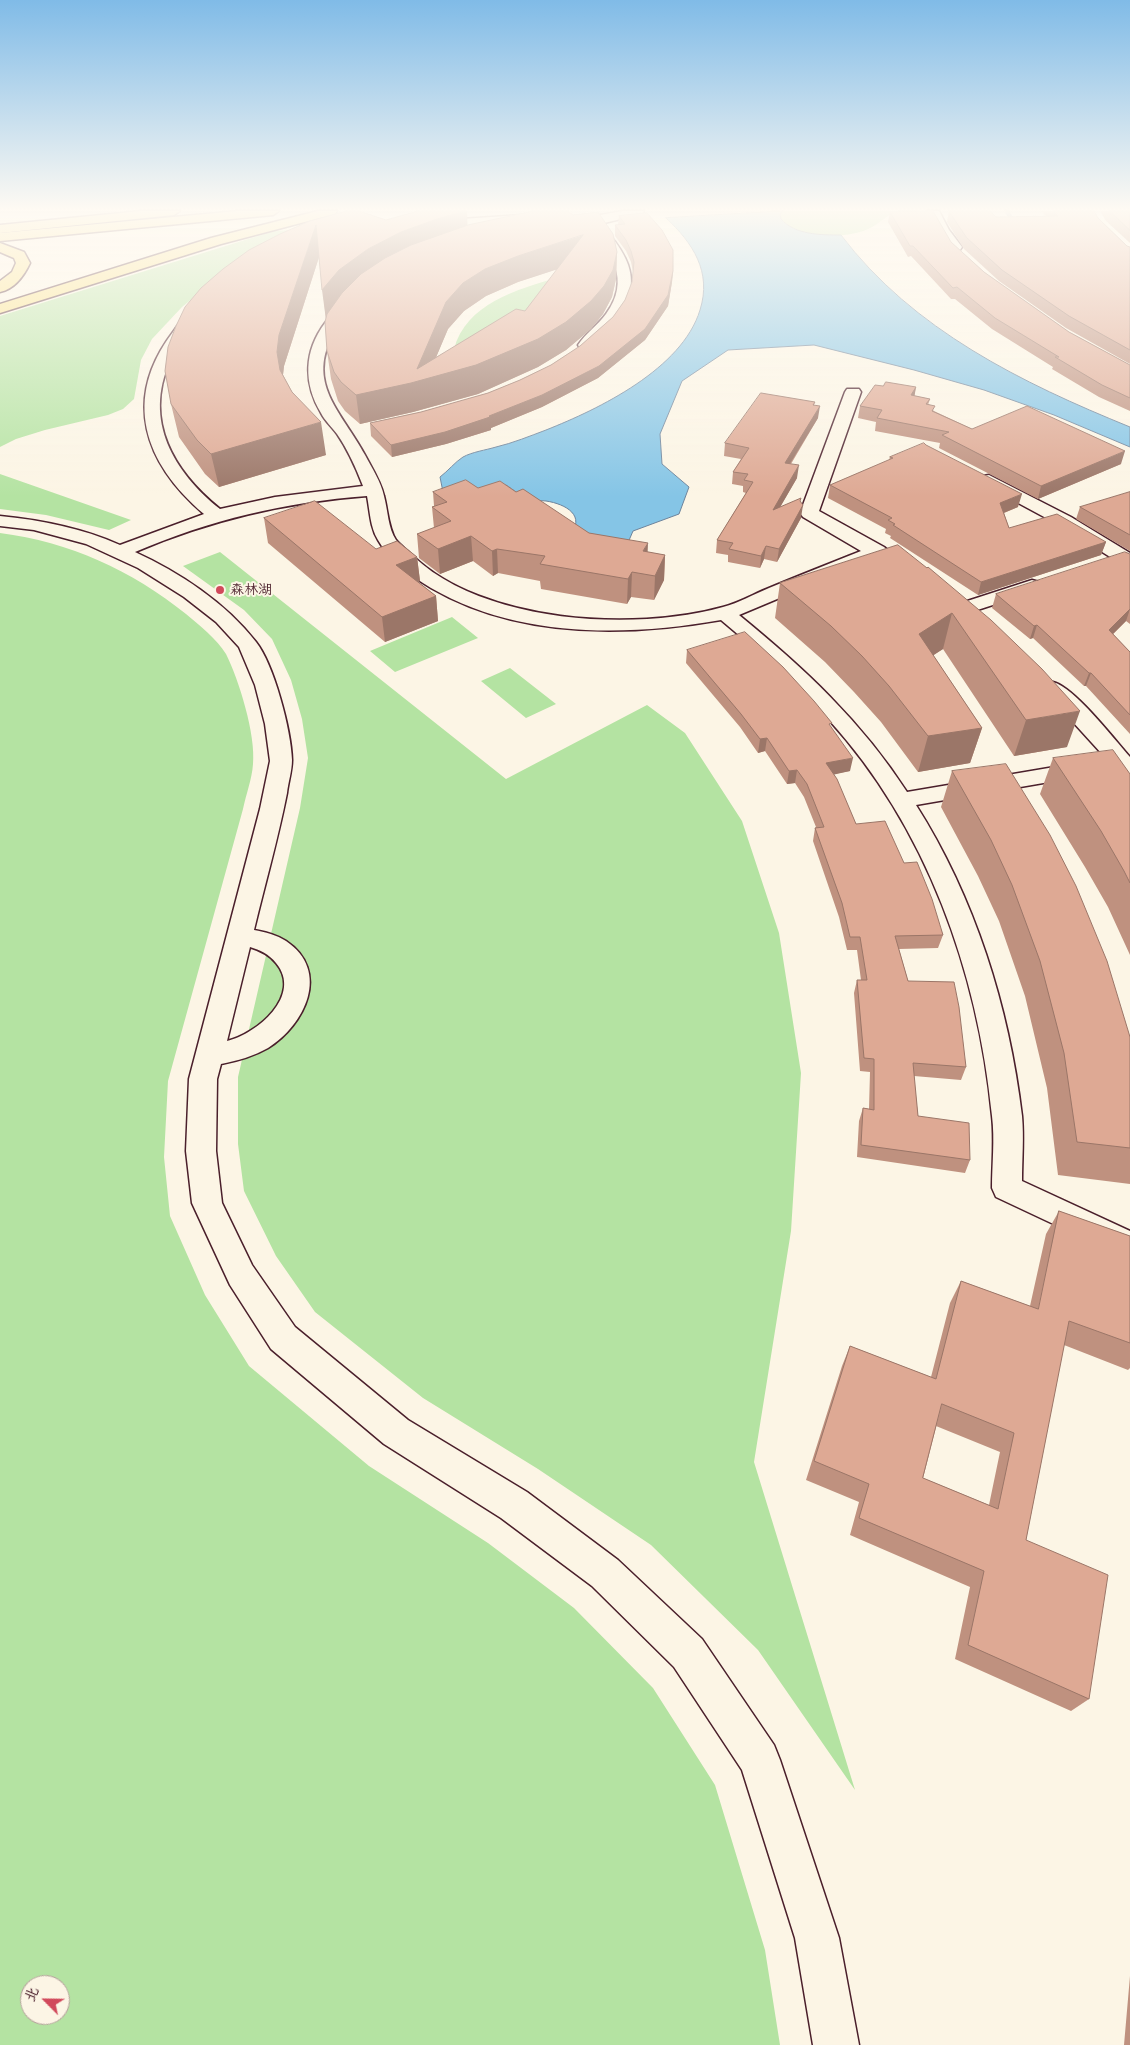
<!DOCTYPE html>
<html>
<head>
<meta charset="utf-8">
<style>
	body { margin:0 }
	#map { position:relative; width:1130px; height:2045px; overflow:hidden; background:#fcf5e5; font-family:Sriracha,"LXGW WenKai TC",sans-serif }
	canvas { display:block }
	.north { position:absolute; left:20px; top:1975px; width:50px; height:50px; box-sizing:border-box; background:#fcf5e5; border:1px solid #b59f9b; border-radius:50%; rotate:293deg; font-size:14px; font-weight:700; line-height:20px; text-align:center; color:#4a1f2b }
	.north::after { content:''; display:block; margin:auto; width:18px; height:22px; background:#d1495b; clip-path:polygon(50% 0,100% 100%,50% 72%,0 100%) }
</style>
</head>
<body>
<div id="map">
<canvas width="1130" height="2045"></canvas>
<div class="north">北</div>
</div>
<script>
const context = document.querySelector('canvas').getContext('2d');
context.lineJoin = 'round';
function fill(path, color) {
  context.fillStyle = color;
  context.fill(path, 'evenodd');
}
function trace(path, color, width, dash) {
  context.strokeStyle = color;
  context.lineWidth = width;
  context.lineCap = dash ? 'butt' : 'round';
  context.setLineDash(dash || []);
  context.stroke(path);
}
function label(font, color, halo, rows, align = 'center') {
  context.font = font + ' Sriracha,"LXGW WenKai TC",sans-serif';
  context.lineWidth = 4;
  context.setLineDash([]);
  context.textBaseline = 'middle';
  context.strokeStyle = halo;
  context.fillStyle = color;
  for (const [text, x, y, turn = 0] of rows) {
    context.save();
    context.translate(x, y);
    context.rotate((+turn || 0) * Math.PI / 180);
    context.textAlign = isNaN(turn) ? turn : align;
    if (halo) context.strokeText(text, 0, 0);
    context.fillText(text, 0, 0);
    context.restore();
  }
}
const green = new Path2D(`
	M783 211H895C886 217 876 226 866 230 844 239 797 238 781 219L780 214Z
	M367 226 229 269 182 307 152 339 141 360 134 399 123 409 108 415 45 430 16 439 0 447V316L274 231Z
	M557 278 544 307 454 349C466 304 517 289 557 278Z
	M0 474 131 520 109 530 46 515 0 509Z
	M0 533C70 542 131 570 186 614 199 625 217 639 226 654 239 680 256 735 253 764 252 779 246 794 243 809L168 1081 164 1157 170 1216 205 1295 249 1366 369 1466 488 1543 574 1608 653 1688 715 1785 765 1950 780 2045H0ZM30 1985H60V2015H30Z
	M220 552 506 779 647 705 685 733 742 821 779 933 801 1073 791 1231 754 1462 855 1790 758 1650 651 1545 538 1469 423 1398 315 1312 276 1256 244 1191 238 1144V1077L300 808 308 758 302 719 291 680 272 639 244 610 183 566Z
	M452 617 478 638 395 672 370 651Z
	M510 668 556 704 526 718 481 681Z`);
const water = new Path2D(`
	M783 211 780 214 781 219C795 235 821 235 841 235 913 330 1022 383 1130 427V447L1054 415 984 390 914 370 814 345 728 350 682 381 660 434 662 464 689 487 679 514 633 531 627 545 569 536C587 516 566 504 546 501 541 500 535 502 530 500 522 498 513 489 506 485L474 496 443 492 440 477C448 471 455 462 463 457 472 452 486 450 496 447 513 443 530 436 546 430 599 409 682 369 700 310 712 272 693 243 666 218Z`);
const stream = new Path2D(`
	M1007 211 1015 226`);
const minor = new Path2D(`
	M623 211H644L642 214 600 224C648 274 637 303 590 348H580L578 345C585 334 598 325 606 314 631 280 612 252 588 226L565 229 559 225 565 221Z
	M927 211H939L949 230 962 247 960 250H950L937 231Z
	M521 215 525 216 527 219 525 222 431 229 425 225 431 221Z
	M349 300 354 301 356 304C349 313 340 321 335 331 304 383 342 412 365 455 372 468 381 482 384 496 388 511 388 528 396 540 401 546 408 551 413 556 483 623 633 632 723 607 739 603 754 594 769 588 800 575 831 563 861 551L803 517 800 513 845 392 847 389H859L861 392 819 511 884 547 897 558 895 562 888 564 875 558 739 615C804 668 861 721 907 792L1084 762 1092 764 1095 769 1092 774 1084 776 916 805C975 898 1009 1007 1022 1116 1024 1138 1022 1159 1022 1181L1130 1231V1260L996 1197 992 1188C992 1164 995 1140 992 1116 978 972 927 828 829 720 796 683 759 652 721 620 625 637 517 638 431 588 411 576 389 560 378 540 370 527 370 511 367 496 285 502 210 520 135 552 179 572 226 603 256 642 274 665 291 730 292 760 292 771 288 783 287 793 278 839 265 884 254 930 265 932 277 935 286 941 331 971 305 1025 268 1048 254 1056 237 1061 221 1064L217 1079 216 1151 222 1203 252 1265 295 1327 408 1420 527 1492 618 1560 702 1639 774 1745 780 1760 839 1938 859 2045H813L795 1938 742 1770 674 1667 592 1586 501 1518 384 1444 271 1349 230 1285 192 1203 186 1151 189 1079 260 809 270 761 265 724 255 685 239 647 216 622 184 597 138 568 86 544 34 530 0 526V516C41 520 82 528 120 545L204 514C144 463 122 399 173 332 179 324 183 313 195 316L197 319C188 333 177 346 170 361 143 421 174 472 220 509L275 497 363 486C356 468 348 450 337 434 332 427 325 421 321 413 303 383 304 351 325 323 331 315 339 302 349 300ZM250 947C260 950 269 954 276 963 303 995 257 1034 227 1041Z
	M989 475 1071 517 1130 553V567L1123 565 1059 525 983 484 980 480 983 476Z
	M1032 580 1039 582 1042 586 1039 590 962 615 955 613 952 609 955 605Z
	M1053 682C1074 687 1114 739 1130 757V778L1122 776 1042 688 1045 683Z`);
const major = new Path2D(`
	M238 211H279L273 215 0 241V233Z
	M318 211H337L335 214 221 244 0 313V304L211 238Z
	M0 243 24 252 30 263C24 276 14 289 0 292V281L12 272 16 263 14 258 0 252Z`);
const highway = new Path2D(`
	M141 211H180L174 215 0 233V225Z`);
const wall = new Path2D(`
	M467 211V225L617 252 616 279 612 297 603 314 591 329 566 350 538 367 478 394 413 412 360 424 345 411 338 401 331 379 327 351 326 319 319 257 284 366 283 375 326 455 219 487 205 474 179 437 171 404 176 326 386 220ZM557 269 525 311 436 357 448 329 464 311 486 296 518 282Z
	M949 211 996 217 1046 216 1041 211H1094L1098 218 1127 246 1130 247V364L1066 328 999 281 964 249 947 222Z
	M1100 211H1130V243L1106 221Z
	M890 212 951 242 984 272 1069 332 1130 365V411L1099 397 1052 369 1053 367 992 329 955 299H951L911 256 908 257 888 222Z
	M619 216 673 271 672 282 668 306 645 340 598 378 542 407 491 428V430L446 444 392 457 371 436 370 423 421 412 488 393 520 380 551 365 580 346 613 317 625 300 632 282 633 272 631 262 626 251 615 236V225H618Z
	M883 386 916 387 914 396 930 399 928 405 934 411 972 429 1121 464 1038 499 939 448 940 443 875 431 876 422 858 418 860 406Z
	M815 402 814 405 818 418 791 464 797 478 780 507 800 501 801 518 777 562 764 559 760 568 728 562V555L716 553 717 540 746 493 743 492V486L732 484 733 472 741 459 724 456 725 443Z
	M926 445 1018 507 1004 513 1009 528 1106 542 1101 555 978 595 890 538 891 536 885 533 886 529 828 498 830 485 889 460 890 457Z
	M478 488 516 492 589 533 647 552 665 555 664 580 654 600 631 597 627 604 541 589 540 581 498 573 493 576 473 561 440 574 419 558 417 534 434 528 432 507 434 506 433 492Z
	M1130 492V551L1076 519 1080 507Z
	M264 518 376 549 417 557 420 581 418 582 436 596 438 621 385 642 268 543Z
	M898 545 1067 747 1014 756 943 649 933 655 982 728 970 763 918 772 881 722 854 692 825 662 775 618 780 583Z
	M1130 554V624L1126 621 1113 634 1130 652V734L1086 686H1084L1033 638 1030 639 992 608 996 594Z
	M687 650 831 727 850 771 834 774 856 824 904 863 943 935 938 948 899 949 908 981 966 1067 961 1080 914 1076 918 1116 970 1160 965 1173 857 1157 859 1121 863 1108 869 1109 870 1072 860 1071 854 993 857 980H861L857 950H847L839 917 813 841 815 828 816 827 804 797 795 783 787 784 765 751 758 753 740 727 686 663Z
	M1053 758 1130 774V955L1108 907 1085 867 1040 794Z
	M952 771 1130 1037V1184L1058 1175 1047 1088 1025 996 999 921 978 876 941 807Z
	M1059 1211 1130 1236V1368L1128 1370 1064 1345 1026 1540 1089 1699 1071 1711 955 1659 970 1587 850 1535 859 1502 806 1480 842 1366 850 1346 931 1377 950 1303 961 1281 1030 1306 1046 1234ZM936 1426 1000 1452 989 1505 923 1478Z
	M1130 1976V2045H1124Z`);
const shadedWall = new Path2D(`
	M467 211 468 239 326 320 322 290 339 270 368 249 401 232 437 219Z
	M316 225 320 254 284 366 282 383 277 352 279 335Z
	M583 235V261L518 282 486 296 464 311 448 329 427 379 617 252 616 279 612 297 603 314 591 329 566 350 538 367 478 394 413 412 360 424 356 395 417 369 446 302 463 283 485 269 518 256Z
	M673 271 672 282 668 306 645 340 598 378 542 407 491 428V430L446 444 392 457 391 445 489 416 542 395Z
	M916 387 914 399 911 395Z
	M820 406 818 418 783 475 785 463Z
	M321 422 326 455 219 487 211 454Z
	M1125 451 1121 464 1038 499 1041 486Z
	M799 465 797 478 771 523 773 510Z
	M1022 494 1018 507 996 516 1000 503Z
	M803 505 801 518 777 562 779 549Z
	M471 536 473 561 440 574 438 549Z
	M1106 542 1101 555 978 595 981 582Z
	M648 543 647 567 643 551Z
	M766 546 764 559 760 568 761 556Z
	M497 549 498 573 493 576 492 551Z
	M665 555 664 580 654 600 655 576Z
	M417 557 420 581 399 590 396 565Z
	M632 572 631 597 627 604 628 579Z
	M436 596 438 621 385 642 382 617Z
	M1130 609 1126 621 1104 643 1109 630Z
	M952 613 943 649 911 670 919 634Z
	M1037 625 1033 638 1030 639 1034 626Z
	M1089 673H1091L1086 686H1084Z
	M1080 711 1067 747 1014 756 1026 720Z
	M982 728 970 763 918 772 928 736Z
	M767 738 765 751 758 753 760 739Z
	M853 758 850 771 823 777 826 763Z
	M797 770 795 783 787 784 789 771Z`);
const building = new Path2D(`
	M347 211H359L386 220 418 211H466L437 219 401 232 368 249 339 270 322 290 316 225 279 335 277 352 280 370 292 392 321 422 211 454 197 440 171 404 165 371 168 347 176 326 185 307 201 288 223 269 249 250 280 234 310 221Z
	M534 211H568L573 215 598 212 613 234 617 252 613 270 604 286 591 301 566 322 538 339 476 365 411 383 356 395 341 382 334 372 327 351 325 322 327 314 342 293 361 274 385 258 411 245 468 225ZM583 235 525 311 516 309 417 369 446 302 463 283 485 269 518 256Z
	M933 211 951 242 984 272 1069 332 1130 365V398L1102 385 1055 357H1059L995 318 957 287 953 288 913 246H910L890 212Z
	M949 211H990L996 217 1058 216 1053 211H1094L1098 218 1127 246 1130 247V350L1069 316 1002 270 967 238Z
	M1110 211H1130V230Z
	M647 213 662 230 673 250V271L668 295 645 329 599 366 542 395 489 416 490 417 445 432 391 445 370 423 421 412 488 393 520 380 551 365 580 346 613 317 625 300 632 282 634 262 631 251 626 240 615 225 625 224 619 216Z
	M886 382 916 387 911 395 930 399 926 404 935 406 932 411 972 429 1027 406 1125 451 1041 486 942 435 949 432 877 418 882 410 860 406 875 385 883 386Z
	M761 393 815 402 813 405 820 406 785 463 799 465 773 510 801 498 800 501 803 505 779 549 766 546 761 556 729 549 733 543 717 540 753 482 744 480 748 474 733 472 749 448 725 443Z
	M924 443 926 445 1022 494 1000 503 1009 528 1057 514 1106 542 981 582 893 525 895 524 888 520 892 518 830 485 893 458 890 457Z
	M466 480 478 488 500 481 516 492 523 489 589 533 648 543 643 551 665 555 655 576 632 572 628 579 540 564 545 556 497 549 492 551 471 536 438 549 417 534 451 521 432 507 447 502 433 492Z
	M1130 492V535L1080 507Z
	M315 501 376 549 397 541 417 557 396 565 436 596 382 617 264 518Z
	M898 545 927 568 928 567 991 620 1042 669 1080 711 1026 720 952 613 919 634 982 728 928 736 889 686 862 656 831 626 780 583Z
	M1125 552 1130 554V609L1109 630 1130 652V715L1091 673H1089L1037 625 1034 626 996 594Z
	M745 632 783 667 814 701 832 723 829 724 853 758 826 763 837 779 856 824 885 821 904 863 917 862 932 899 943 935 895 936 908 981 954 982 959 1007 966 1067 913 1063 918 1116 969 1123 970 1160 861 1145 863 1108 874 1110V1059L864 1058 857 980H867L860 937H850L842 903 815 828 824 827 807 784 797 770 789 771 767 738 760 739 741 714 687 650Z
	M1113 750 1130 774V883L1124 871 1101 831 1053 758Z
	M1006 764 1050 835 1076 886 1107 961 1130 1037V1148L1077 1142 1064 1053 1040 961 1012 885 991 840 952 771Z
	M1059 1211 1130 1236V1343L1069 1321 1026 1540 1108 1575 1089 1699 968 1645 984 1571 859 1518 869 1484 814 1461 850 1346 936 1379 961 1281 1038 1309ZM942 1404 1014 1433 998 1509 923 1478Z`);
const markers = [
	[220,590,5,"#d1495b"]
];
const farPoinames = [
	["森林湖",230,590]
];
fill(green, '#b4e3a2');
fill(water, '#85c5e6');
trace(water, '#6d839b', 1);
trace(stream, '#6d839b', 4.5);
trace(minor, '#4a1f2b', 3);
trace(major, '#4a1f2b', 3);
trace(highway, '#4a1f2b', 3);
fill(minor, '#fcf5e5');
fill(major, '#fae180');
fill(highway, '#fae180');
fill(wall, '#bf917f');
fill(shadedWall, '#9b7668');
fill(building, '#dea994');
trace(building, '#9b7668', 1);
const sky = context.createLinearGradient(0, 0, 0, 497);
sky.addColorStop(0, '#80bbe7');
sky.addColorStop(0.42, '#fefaf3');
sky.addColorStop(1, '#fefaf300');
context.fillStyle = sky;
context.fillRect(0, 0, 1130, 497);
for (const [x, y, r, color] of markers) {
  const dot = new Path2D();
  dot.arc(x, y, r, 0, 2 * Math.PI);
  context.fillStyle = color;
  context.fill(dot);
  trace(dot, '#fcf5e5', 2);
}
label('14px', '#4a1f2b', '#fcf5e5', farPoinames, 'left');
</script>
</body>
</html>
